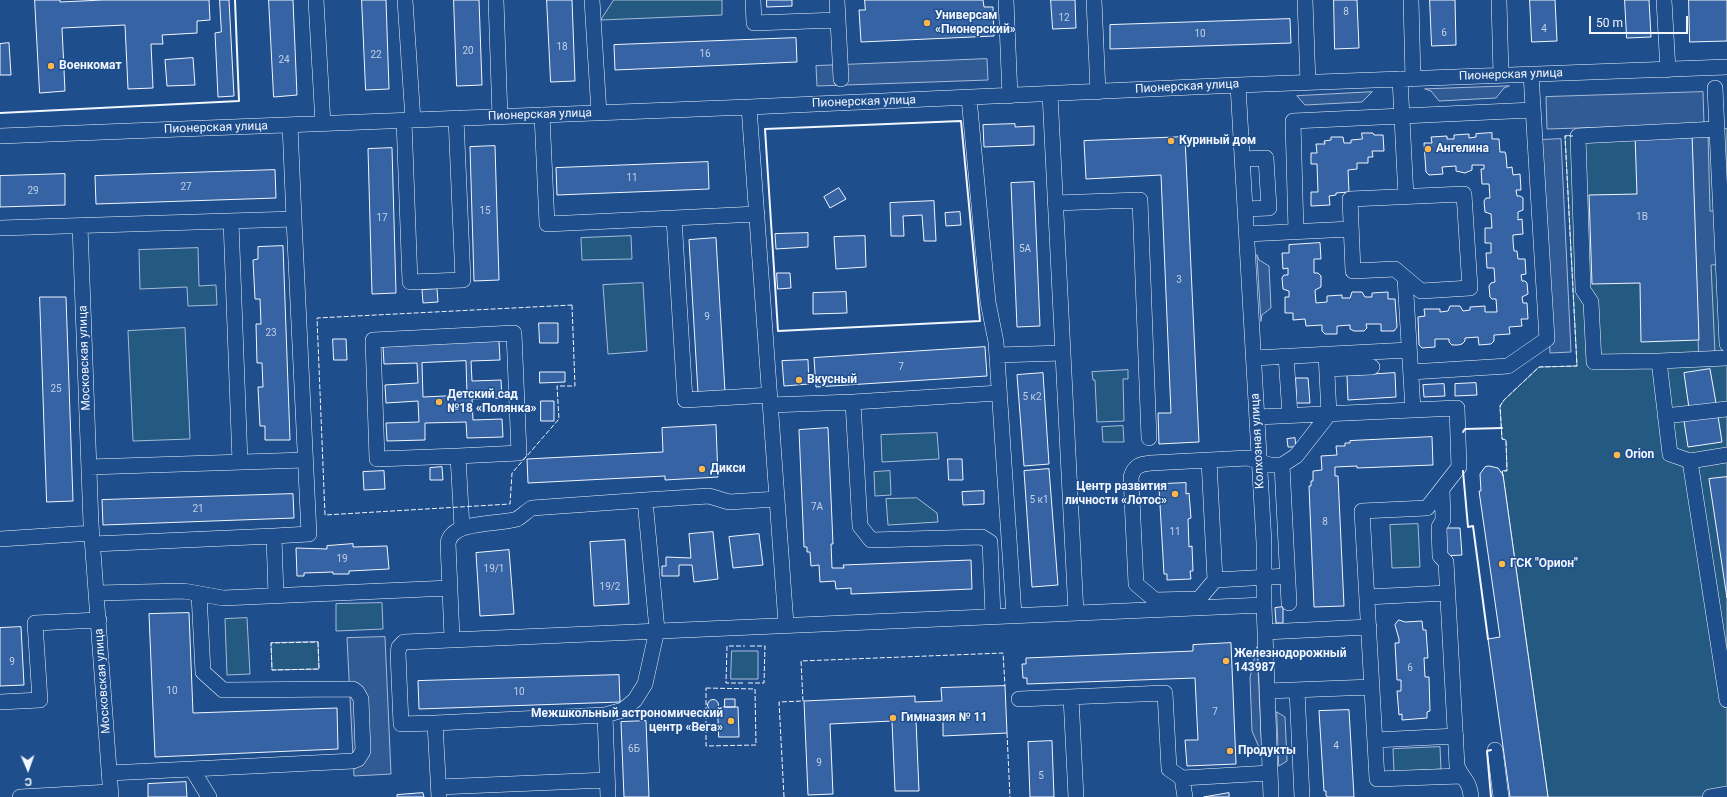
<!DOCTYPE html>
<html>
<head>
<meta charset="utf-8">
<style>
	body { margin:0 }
	#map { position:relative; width:1727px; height:797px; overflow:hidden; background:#1f4e8c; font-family:Roboto,sans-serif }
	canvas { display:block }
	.north { position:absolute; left:8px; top:749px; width:40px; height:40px; -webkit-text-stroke:3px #1f4e8c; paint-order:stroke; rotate:178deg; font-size:11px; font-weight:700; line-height:16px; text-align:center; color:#f2f6ff }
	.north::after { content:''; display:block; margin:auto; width:14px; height:18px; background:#f2f6ff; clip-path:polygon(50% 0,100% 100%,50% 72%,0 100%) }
	.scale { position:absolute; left:1589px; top:16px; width:99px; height:18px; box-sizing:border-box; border:2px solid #f2f6ff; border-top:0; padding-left:5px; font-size:12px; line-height:14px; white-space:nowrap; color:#f2f6ff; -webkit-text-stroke:3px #1f4e8c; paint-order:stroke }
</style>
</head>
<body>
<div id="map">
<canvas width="1727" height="797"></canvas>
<div class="north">С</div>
<div class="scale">50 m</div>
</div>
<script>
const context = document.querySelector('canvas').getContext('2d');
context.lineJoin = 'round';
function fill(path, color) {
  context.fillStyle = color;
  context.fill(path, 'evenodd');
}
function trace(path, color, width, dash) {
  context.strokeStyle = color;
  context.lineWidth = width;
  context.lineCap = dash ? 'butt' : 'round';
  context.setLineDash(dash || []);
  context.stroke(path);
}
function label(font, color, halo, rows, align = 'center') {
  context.font = font + ' Roboto,sans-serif';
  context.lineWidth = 3;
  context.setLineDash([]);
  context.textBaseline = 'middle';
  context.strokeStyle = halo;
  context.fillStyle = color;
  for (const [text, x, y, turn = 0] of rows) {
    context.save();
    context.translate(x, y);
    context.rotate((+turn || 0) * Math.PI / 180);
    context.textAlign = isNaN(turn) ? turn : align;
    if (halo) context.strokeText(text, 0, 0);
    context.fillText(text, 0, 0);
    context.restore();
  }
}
const green = new Path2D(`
	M614 0H722V15L601 20Z
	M1727 129V797H1548L1503 475 1502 471 1507 470 1506 440 1502 439 1500 406 1504 400 1539 367 1577 366 1565 136Z
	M631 236 632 259 582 260 581 238Z
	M198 248 199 286 216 285 217 305 188 306 187 287 140 289 139 250Z
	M643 283 647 351 608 354 603 285Z
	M185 328 190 439 133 441 128 331Z
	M1128 370V379H1123L1124 421 1097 422 1095 380H1093L1092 372Z
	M1123 426 1124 442H1103L1102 427Z
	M937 433 939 459 882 462 881 435Z
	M890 471 891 495 875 496 874 472Z
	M917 498 937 513 938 522 888 525 886 499Z
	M1418 524 1420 567 1392 568 1390 525Z
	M382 603 383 629 336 631V604Z
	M247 618 250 674 227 675 225 619Z
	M318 642 319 669 272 670 271 643Z
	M732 651H758V679H731Z
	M1440 747 1441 769 1394 772 1393 749Z`);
const parking = new Path2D(`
	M987 59 988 80 817 86 816 66Z
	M1509 86 1504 88 1496 98 1439 101 1431 91 1425 89Z
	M1372 92 1362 102 1305 105 1297 96Z
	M1703 92 1704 124 1547 129 1546 97Z
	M1692 133H1708L1710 211H1727L1723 264 1711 265 1715 353 1699 354Z
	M1561 139 1571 352 1550 353 1540 140Z
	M1257 255 1259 260 1269 266 1271 308 1262 315 1261 321Z
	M385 637 391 774 354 776 347 638Z
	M1257 647 1262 754 1252 731 1250 678Z
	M1277 712 1285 717 1287 761 1279 766Z`);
const building = new Path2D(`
	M35 0H60V2L103 0H209L210 20 197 21V33L162 35 163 44H151L153 88 128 89 125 25 62 28 65 91 40 93Z
	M220 0H229L234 96 218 97 215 33 221 32Z
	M269 0H293L297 95 274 97Z
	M362 0H386L389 89 366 90Z
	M454 0H479L482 85 457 86Z
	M547 0H572L575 81 551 82Z
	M767 0H792V6L767 7Z
	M865 0H983L984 7H993L994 36 861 42 859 10H865Z
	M1051 0H1075L1076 28 1053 29Z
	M1334 0H1357L1359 48 1335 49Z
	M1430 0H1455L1456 45 1432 46Z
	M1530 0H1555L1557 41 1532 42Z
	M1625 0H1649L1651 37 1627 38Z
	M1689 0H1727V41L1690 42Z
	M1290 19 1291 43 1110 49V25Z
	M796 38 797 62 615 70 614 45Z
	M9 43 11 75H0V44Z
	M193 58 195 85 167 86 165 60Z
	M1015 124V127L1034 126V145L984 147 983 125Z
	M1362 133H1373L1374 135H1383L1384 151H1372L1373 157H1368V163H1357V169L1348 170 1349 192 1336 193V195L1329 196 1330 205 1311 206V192H1318L1317 164H1311V153H1317L1316 144H1325L1324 141 1331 140V137H1343L1344 143H1351V140L1362 139Z
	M1492 133V139H1499L1500 152H1505L1506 155 1507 168 1512 167 1513 175 1520 174 1521 190H1516L1517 196H1520L1523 198V210L1518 212V220L1522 219 1523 234 1513 235V241L1514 251H1517L1518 259H1525L1526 274 1521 275 1522 281H1525L1527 283 1528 294 1522 297 1523 303H1527L1528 319H1521L1522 326 1509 327 1510 334 1494 335V341L1491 344 1479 345 1478 337 1465 338V341L1462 344 1458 345H1452L1449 342V339H1435V347L1422 348 1419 345 1418 317 1425 316 1424 309H1440V312L1448 311 1450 306H1460L1463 311 1470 310V307L1485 306V312H1497L1496 299H1492L1490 297 1489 286 1491 283 1495 282 1494 268H1487L1486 253H1491V243H1485V228H1492L1491 214 1485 212 1484 201 1486 198H1490L1489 184H1482L1481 169H1484V165H1472V170L1465 173 1456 171V166L1442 167 1443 174 1429 175 1426 172 1424 143H1432L1431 137 1447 136V139H1454V135L1469 134V138L1476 137V134Z
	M1692 133 1699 340 1641 342 1640 283 1592 284 1589 195 1637 194 1635 135Z
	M1185 137 1199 442 1159 444 1158 413H1171L1161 175 1086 179 1084 141Z
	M495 146 499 280 474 281 470 147Z
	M392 148 396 293 372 294 368 149Z
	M708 162 709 189 557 195 556 168Z
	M275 170 276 198 96 204 95 176Z
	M65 174V205L0 207V176Z
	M1034 182 1040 326 1017 327 1011 183Z
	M839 188 846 199 830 208 824 197Z
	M934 201 936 241H924L922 215 903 216 904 236H891L890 203Z
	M960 212 961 225 946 226 945 213Z
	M808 233V247L776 249 775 234Z
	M865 236 866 267 836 269 834 237Z
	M716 238 725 392 698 393 689 240Z
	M1320 243 1321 259H1314V273H1318L1321 276V287L1315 290 1316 303 1327 302V296L1342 295V298H1350L1352 292H1362L1365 297H1372V293L1388 292V299H1395L1397 327 1394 331H1381V324H1366L1367 328 1364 331H1354L1350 329V325L1337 326V334H1325L1322 331V325L1306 326 1305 319 1293 320V313H1285V297H1289V291L1283 289 1282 278 1284 275H1288V268L1283 269 1282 253H1289V245Z
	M283 246 290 440H265V426H260L258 387H263L262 363H257L256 324H261L260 299H255L253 260 258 259V247Z
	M777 273H790L791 288 778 289Z
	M437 289 438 302 423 303 422 290Z
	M846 292 847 313 813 314V293Z
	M40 297H66L73 501 47 502Z
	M539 323H558V343H540Z
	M333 339H346L347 360H334Z
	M499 341 500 360 471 361 472 381 501 380 502 398 472 399 473 420 502 419 503 437 467 438 466 422 425 423V440L387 441 386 423 419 422 418 401 386 403 385 385 418 383 417 363 384 364 383 346ZM466 361 467 395 423 397 422 363Z
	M985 347 987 376 816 387 814 358Z
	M808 360 809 384 784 386 782 361Z
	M1710 369 1716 403 1689 408 1684 373Z
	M540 372H565V382L540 383Z
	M1043 373 1049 464 1024 466 1017 375Z
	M1395 373 1396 397 1348 400 1347 376Z
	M1296 378H1308L1310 403H1297Z
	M1476 383 1477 395 1455 396V384Z
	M1444 384 1445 396 1424 397 1423 385Z
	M541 401H554V421H541Z
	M1718 416 1722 442 1688 447 1684 421Z
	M716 425 718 477 665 480V476L528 483 527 459 663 452 662 428Z
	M828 428 833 544H831L832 568H844L843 565 971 560 972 589 851 594V588L836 589 835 581 820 582 819 565 811 566 810 552H807V547H804L799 430Z
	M1432 437 1433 465 1357 468V466L1335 467V476H1338L1344 606 1314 607 1309 486H1311V481H1313V471L1322 470 1321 456 1337 455 1336 446H1345V443H1350V441Z
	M1295 438 1296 447H1288L1287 439Z
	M948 459H962L963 480H949Z
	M1489 466 1498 468 1503 475 1548 797H1510L1488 639 1500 637 1479 491H1481L1480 474 1485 467Z
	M442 467 443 480H430V468Z
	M1049 469 1058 585 1032 587 1024 471Z
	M384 471 385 489 364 490 363 472Z
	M1727 477V598L1709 479Z
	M1186 483V494L1189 493 1191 518 1188 519 1189 547 1192 546 1193 571H1190L1191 579 1167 580V574H1164L1159 488H1162V484Z
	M984 491V504L963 505 962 492Z
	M293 494 294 518 103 525 102 500Z
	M1443 528H1460L1462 555 1444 556Z
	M713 532 718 579 694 582 692 565H679V576H662V566H666V557L691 558 689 534Z
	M759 534 763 565 733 568 729 537Z
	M625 540 629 604 594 606 590 542Z
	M353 544V547L387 546 389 569 349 571V574H333V572L304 573V576H297L296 548 327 549V546Z
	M509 550 514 614 480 616 476 553Z
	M1283 607V623H1276L1275 608Z
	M189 613 193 713 337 708 338 749 155 757 149 614Z
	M1399 620 1405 622 1422 621 1423 630H1426L1428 658H1424L1425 677H1429L1430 711 1427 712V718L1402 720V714L1399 715 1397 691H1401V680H1397L1395 643H1399V639L1395 625Z
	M21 627 24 685 0 686V628Z
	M1231 643 1236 764 1187 766 1185 740H1198L1195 678 1027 684V678H1023L1022 664H1026V658L1193 651V645Z
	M619 675 620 702 419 709 418 681Z
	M1005 686 1007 733 943 736V719L916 720 919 791H895L892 721 830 724 833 794 808 795 804 701 915 696V702L942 701 941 688Z
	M725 699H735V707H725Z
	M707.5 705a5.5 5.5 0 1 1 11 0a5.5 5.5 0 1 1-11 0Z
	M718 707H738L739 737H719Z
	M1349 710 1354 797H1328L1326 796V791H1324L1319 711Z
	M646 721 649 797H624L621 722Z
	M1052 741 1054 797H1030L1028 742Z
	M186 782 187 797H148V784Z
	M423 793 424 797H397V795Z
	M1229 793V797H1204Z`);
const minor = new Path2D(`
	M316 0 323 124
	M405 0 413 120
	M496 0 500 117
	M592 0 599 113
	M753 0 754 23 838 20
	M837 0 841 79
	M1006 0 1010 96
	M1094 0 1098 92
	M1305 0 1308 83
	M1411 0 1413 79
	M1499 0 1501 75
	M1664 0 1668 70
	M1400 79 1406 197
	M1238 85 1264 543V605L1271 797
	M1715 88 1727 344
	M1050 94 1076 613
	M969 98 988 302 996 342 1014 615
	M542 115 547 224 674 218
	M404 120 410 282 463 280 456 118
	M1717 129 1578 136 1583 290 1591 302 1594 362 1659 361 1670 454 1690 461 1727 700
	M0 136 749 107 1238 85 1727 67
	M1243 159 1266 158 1269 208 1245 209
	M1464 194 1470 288 1421 291 1395 269 1353 271 1350 199Z
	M1055 203 1140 200 1149 438
	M757 214 674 218 685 400 770 395
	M231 221 240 462
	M80 226 91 524 111 797
	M0 228 294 219 290 125
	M1296 232 1293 121 1533 110
	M1247 234 1351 229
	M1405 278 1413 410
	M997 355 1063 353
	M1286 356 1290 415
	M1254 358 1409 350
	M1659 361 1727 358
	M1327 369 1372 367
	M1411 372 1508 366 1547 339 1531 74
	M853 402 999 393
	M770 405 853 402 860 526 871 540 982 537 990 542 993 616
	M1665 416 1727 409
	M1257 417 1457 408 1459 467 1427 508 1362 511 1377 779 1461 776
	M458 456 377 459 373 340 514 333 519 453 458 456 462 528
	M1209 460 1215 580 1288 576
	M1690 461 1727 455
	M1282 465 1289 603
	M89 467 305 460
	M1442 489 1443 520 1439 527 1440 556 1446 562 1457 766C1463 780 1470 781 1471 797
	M777 499 786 624
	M274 536 309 534 294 219
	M0 539 92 533
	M93 544 274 536 276 596
	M1215 580 1199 599 1155 600 1136 584 1131 477C1134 466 1140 464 1151 463L1248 458 1270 465H1282L1296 456 1329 414 1326 354
	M97 593 184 591 223 598 450 588
	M1367 597 1447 593
	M1265 632 1369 627
	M452 638 448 543C452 520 499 525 517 519 522 516 527 511 532 508L645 500
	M1297 690 1302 797
	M1267 691 1372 687
	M1071 697 1076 797
	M1019 699 1165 693 1169 769 1182 778 1270 773
	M0 702 40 700 35 623 99 620
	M435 723 605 715
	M1375 740 1456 736
	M1495 750 1501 797
	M192 769 353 761 358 759 363 751 361 699 357 692 353 689 223 690 203 672 199 594
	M109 773 192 769 209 797
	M1182 778 1185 797
	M438 787 607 780
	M20 797 110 792
	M439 797 435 723 401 724 398 653 399 647 404 642 1264 605
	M608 797 605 715 623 710 635 700 645 684 657 630 645 500 709 496 729 502 777 499 749 107
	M1710 797 1727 794`);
const fence = new Path2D(`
	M572 305 575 386H557L559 419 512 473 510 504 325 515 317 318Z
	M1503 476 1502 471H1507L1506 440 1502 439 1500 406 1504 400 1539 367 1577 366 1565 136H1573
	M318 642 319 669 272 670 271 643Z
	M743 683H726L727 646H745
	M748 683H764L765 646H748
	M706 688 755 689 756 745 706 746Z
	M1007 733 1010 797
	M784 797 779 702 803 701 801 661 1003 653 1005 686`);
const wall = new Path2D(`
	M0 113 239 101 235 0
	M961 121 980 321 778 331 765 129Z
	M1463 432 1465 429 1502 428
	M1463 471 1468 527 1473 526 1488 639
	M1491 750 1487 751 1491 797`);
const markers = [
	[927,23,4,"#ffb74d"],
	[51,66,4,"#ffb74d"],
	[1171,141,4,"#ffb74d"],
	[1428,149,4,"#ffb74d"],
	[799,380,4,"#ffb74d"],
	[439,402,4,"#ffb74d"],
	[1617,455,4,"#ffb74d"],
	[702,469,4,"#ffb74d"],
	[1175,494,4,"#ffb74d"],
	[1502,564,4,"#ffb74d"],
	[1226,661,4,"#ffb74d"],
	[893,718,4,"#ffb74d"],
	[731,721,4,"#ffb74d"],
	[1230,751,4,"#ffb74d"]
];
const numberNames = [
	["8",1346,12],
	["12",1064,18],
	["4",1544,29],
	["6",1444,33],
	["10",1200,34],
	["18",562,47],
	["20",468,51],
	["16",705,54],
	["22",376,55],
	["24",284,60],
	["11",632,178],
	["27",186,187],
	["29",33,191],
	["15",485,211],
	["1В",1642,217],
	["17",382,218],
	["5А",1025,249],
	["3",1179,280],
	["9",707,317],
	["23",271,333],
	["7",901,367],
	["25",56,389],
	["5 к2",1032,397],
	["5 к1",1039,500],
	["7А",817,507],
	["21",198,509],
	["8",1325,522],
	["11",1175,532],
	["19",342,559],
	["19/1",494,569],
	["19/2",610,587],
	["9",12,662],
	["6",1410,668],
	["10",172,691],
	["10",519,692],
	["7",1215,712],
	["4",1336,746],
	["6Б",634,749],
	["9",819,763],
	["5",1041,776]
];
const poiNames = [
	["Универсам",935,16],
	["«Пионерский»",935,30],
	["Военкомат",59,66],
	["Куриный дом",1179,141],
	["Ангелина",1436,149],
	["Вкусный",807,380],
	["Детский сад",447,395],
	["№18 «Полянка»",447,409],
	["Orion",1625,455],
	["Дикси",710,469],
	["Центр развития",1167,487,"right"],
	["личности «Лотос»",1167,501,"right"],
	["ГСК \"Орион\"",1510,564],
	["Железнодорожный",1234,654],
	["143987",1234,668],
	["Межшкольный астрономический",723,714,"right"],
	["центр «Вега»",723,728,"right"],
	["Гимназия № 11",901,718],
	["Продукты",1238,751]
];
const streetNames = [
	["Пионерская улица",1511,75,-2],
	["Пионерская улица",1187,87,-3],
	["Пионерская улица",864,102,-2],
	["Пионерская улица",540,115,-2],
	["Пионерская улица",216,128,-2],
	["Московская улица",85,358,-92],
	["Колхозная улица",1258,441,-93],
	["Московская улица",103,681,-94]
];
fill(green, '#245a82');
trace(green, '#a8bbd7', 1);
fill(parking, '#305b95');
trace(parking, '#a8bbd7', 1);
fill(building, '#3563a3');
trace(building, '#f2f6ff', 1);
trace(minor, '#f2f6ff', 16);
trace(minor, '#1f4e8c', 15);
trace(fence, '#f2f6ff', 1, [5, 2]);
trace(wall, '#f2f6ff', 2);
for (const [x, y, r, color] of markers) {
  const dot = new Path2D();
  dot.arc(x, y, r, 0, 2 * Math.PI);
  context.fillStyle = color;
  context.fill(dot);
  trace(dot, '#1f4e8c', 1.5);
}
label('10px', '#c3d1e8', null, numberNames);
label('bold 12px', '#f2f6ff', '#1f4e8c', poiNames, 'left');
label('12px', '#f2f6ff', '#1f4e8c', streetNames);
</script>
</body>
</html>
